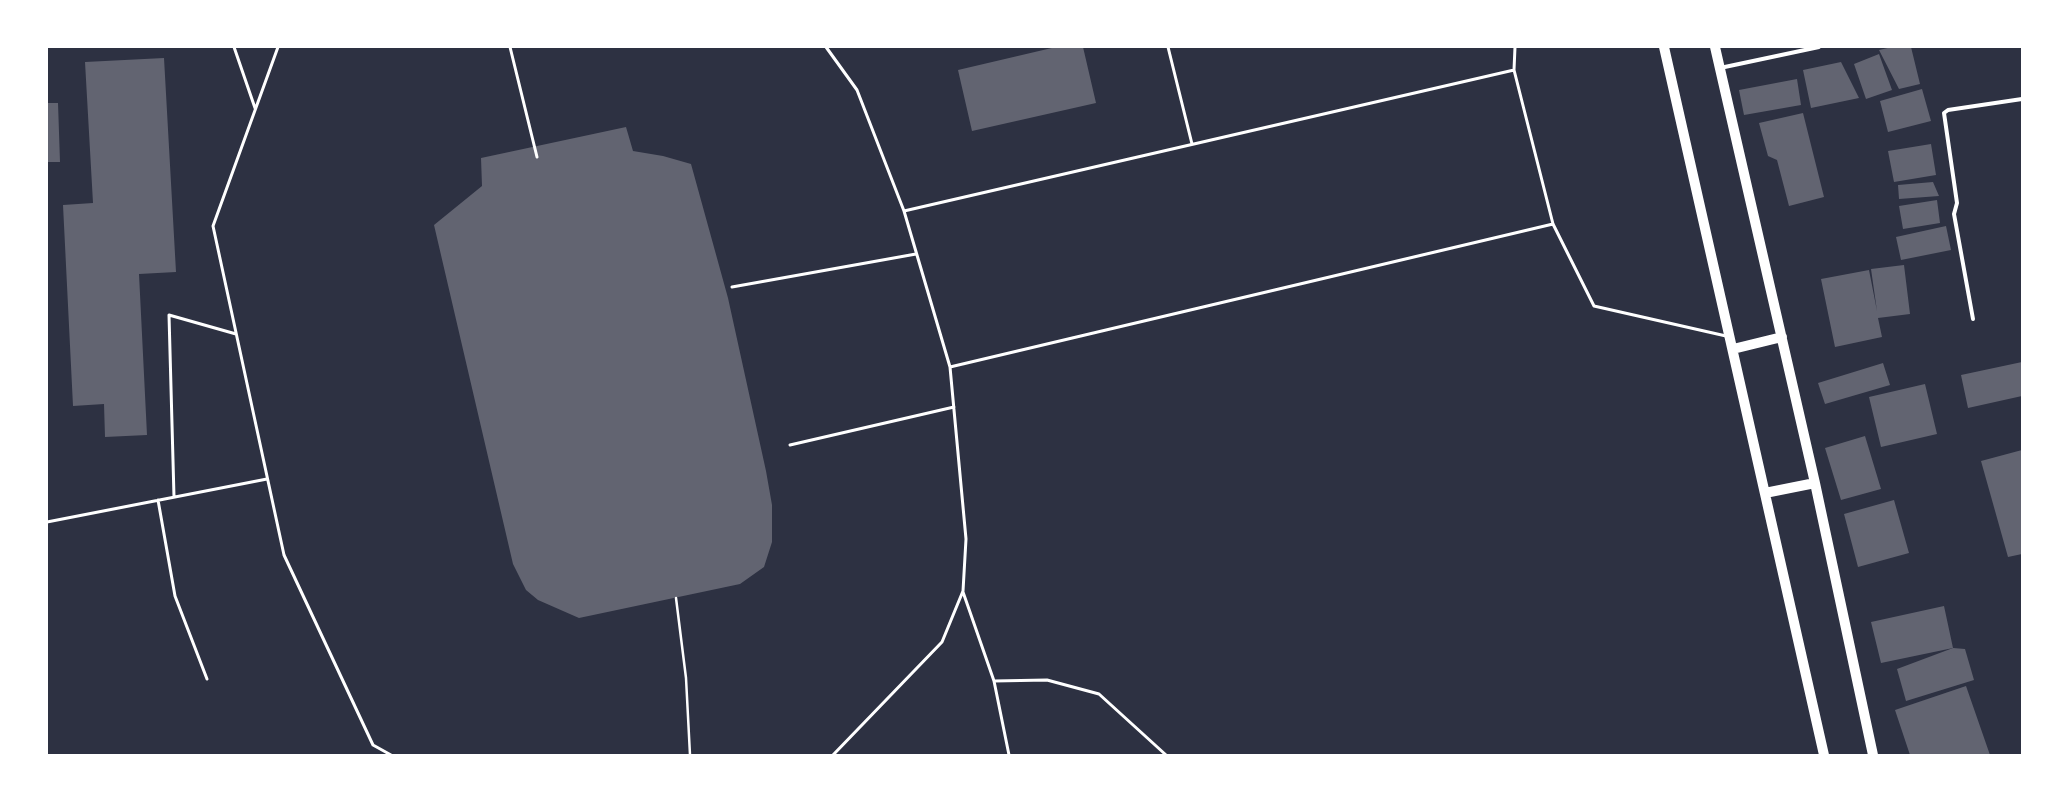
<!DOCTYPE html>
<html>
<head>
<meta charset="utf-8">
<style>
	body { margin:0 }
	#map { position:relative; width:2069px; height:802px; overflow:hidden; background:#2d3142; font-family:Poppins,sans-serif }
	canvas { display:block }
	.frame { position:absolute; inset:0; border:48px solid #fff; pointer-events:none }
</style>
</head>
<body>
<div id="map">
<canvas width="2069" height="802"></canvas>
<div class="frame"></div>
</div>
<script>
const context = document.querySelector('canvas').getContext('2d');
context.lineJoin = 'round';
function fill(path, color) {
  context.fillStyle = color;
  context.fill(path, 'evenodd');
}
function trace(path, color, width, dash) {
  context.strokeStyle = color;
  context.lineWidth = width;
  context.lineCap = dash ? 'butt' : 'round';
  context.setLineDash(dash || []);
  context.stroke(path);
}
const building = new Path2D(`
	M1056 47H1083L1096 103 972 131 958 70Z
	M1892 47H1911L1920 84 1899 89 1879 50Z
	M1879 54 1892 90 1866 99 1854 64Z
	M164 58 176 272 139 274 147 435 105 437 104 404 73 406 63 205 93 203 85 62Z
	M1841 62 1859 98 1811 108 1803 70Z
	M1797 79 1801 105 1744 115 1739 90Z
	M1922 89 1931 121 1888 132 1880 101Z
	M47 103H58L60 162H47Z
	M1803 113 1824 197 1789 206 1777 160 1768 156 1759 123Z
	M626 127 633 151 663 156 691 164 728 298 766 471 772 505V542L764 567 740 584 579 618 538 600 526 590 513 564 434 225 482 186 481 158Z
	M1931 144 1936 175 1894 182 1888 151Z
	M1933 182 1939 196 1899 199 1898 185Z
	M1937 200 1940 223 1903 229 1899 206Z
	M1946 226 1951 250 1901 260 1896 237Z
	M1904 265 1910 314 1878 318 1882 337 1835 347 1821 279 1869 270 1877 311 1871 269Z
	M2022 362V396L1968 408 1961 375Z
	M1883 363 1890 385 1825 404 1818 383Z
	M1925 384 1937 434 1881 447 1869 397Z
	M1865 436 1881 489 1841 500 1825 448Z
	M2022 450V554L2008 557 1981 461Z
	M1894 500 1909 553 1858 567 1844 514Z
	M1944 606 1953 648 1881 663 1871 622Z
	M1953 648 1965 649 1974 680 1906 701 1897 669Z
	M1966 686 1990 755H1910L1895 710Z`);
const path = new Path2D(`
	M676 598 686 678 690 755`);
const service = new Path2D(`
	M234 47 255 108
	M278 47 213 226 284 555 373 745 391 755
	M510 47 537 157
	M826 47 857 90 904 211 950 367 966 539 963 591 942 642 833 755
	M1168 47 1192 144
	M1515 47 1514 70 1553 224 1594 306 1726 336
	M904 211 1514 70
	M732 287 916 254
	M950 367 1553 224
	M790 445 954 407
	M174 497 169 315 236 334
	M158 500 175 596 207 679
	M47 522 267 479
	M963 592 994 681 1047 680 1099 694 1166 755
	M994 681 1009 755`);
const minor = new Path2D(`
	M1720 68 1819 47
	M1973 319 1954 214 1957 203 1944 113 1948 110 2022 99`);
const primary = new Path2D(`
	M1664 47 1824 755
	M1715 47 1815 483 1873 755
	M1733 349 1782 337
	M1765 493 1815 483`);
fill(building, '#626471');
trace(path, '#fff', 2.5);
trace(service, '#fff', 3);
trace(minor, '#fff', 4);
trace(primary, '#fff', 10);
</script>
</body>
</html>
